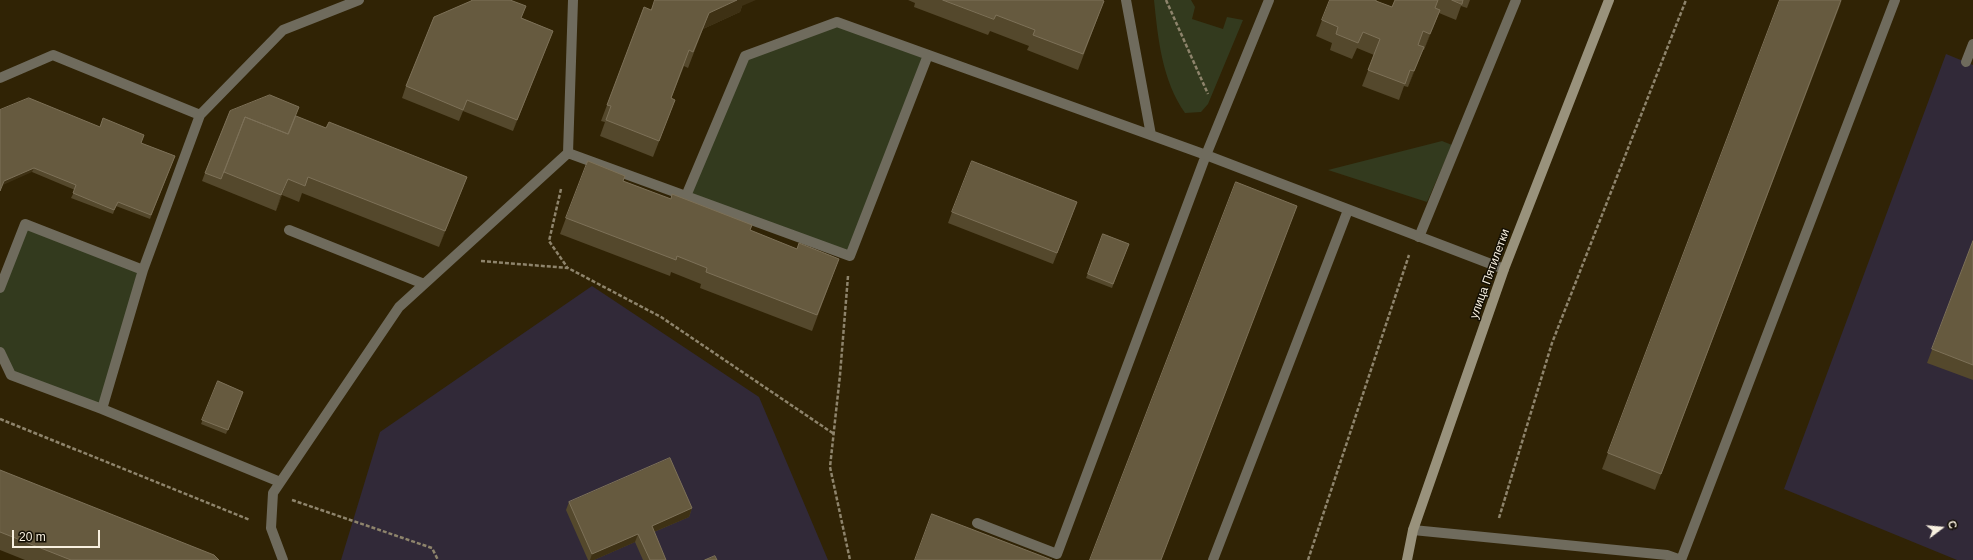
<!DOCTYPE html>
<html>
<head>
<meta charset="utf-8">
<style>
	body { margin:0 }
	#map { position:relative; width:1973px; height:560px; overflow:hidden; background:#302305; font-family:Helvetica,sans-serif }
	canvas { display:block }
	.north { position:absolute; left:1921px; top:508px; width:40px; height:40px; -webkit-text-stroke:3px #130e03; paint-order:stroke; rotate:74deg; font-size:11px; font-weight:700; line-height:16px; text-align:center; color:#f8f0e0 }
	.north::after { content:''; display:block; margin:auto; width:14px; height:18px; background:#f8f0e0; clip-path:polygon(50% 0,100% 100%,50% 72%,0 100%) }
	.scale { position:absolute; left:12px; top:530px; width:88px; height:18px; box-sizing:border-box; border:2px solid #f8f0e0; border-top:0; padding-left:5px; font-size:12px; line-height:14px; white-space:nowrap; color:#f8f0e0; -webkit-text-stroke:3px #130e03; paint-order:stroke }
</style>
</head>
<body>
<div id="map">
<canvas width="1973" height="560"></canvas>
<div class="north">С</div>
<div class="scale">20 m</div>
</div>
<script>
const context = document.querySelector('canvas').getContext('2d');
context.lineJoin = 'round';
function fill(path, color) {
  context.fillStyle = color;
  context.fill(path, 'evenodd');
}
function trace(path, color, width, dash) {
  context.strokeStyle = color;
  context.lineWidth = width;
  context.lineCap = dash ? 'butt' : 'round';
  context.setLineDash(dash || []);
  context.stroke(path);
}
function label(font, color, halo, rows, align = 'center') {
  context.font = font + ' Helvetica,sans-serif';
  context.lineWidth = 3;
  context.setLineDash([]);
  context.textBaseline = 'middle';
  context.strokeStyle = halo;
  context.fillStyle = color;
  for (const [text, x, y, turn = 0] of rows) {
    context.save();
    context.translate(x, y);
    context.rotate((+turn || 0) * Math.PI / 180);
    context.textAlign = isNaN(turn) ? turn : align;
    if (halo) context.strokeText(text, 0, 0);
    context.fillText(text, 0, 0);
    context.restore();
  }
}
const education = new Path2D(`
	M1946 54 1973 65V560H1957L1784 489Z
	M592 286 759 397 828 560H341L380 432Z`);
const green = new Path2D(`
	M1154 0H1191L1195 7 1192 19 1223 29 1227 17 1243 20 1208 104 1201 112 1185 113C1162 80 1158 39 1154 0Z
	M837 22 928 55 850 256 686 196 745 56Z
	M1442 141 1452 145 1427 202 1328 170Z
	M25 224 143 270 102 409 11 375 0 352V288Z`);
const path = new Path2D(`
	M1166 0 1208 94
	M561 189 549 241 567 267
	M481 261 568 268 661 317 834 434
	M848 276 840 375 830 467 850 560
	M0 419 250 520
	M292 500 432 548 438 560
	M1499 518 1552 343 1686 0
	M1308 560 1409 255`);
const lane = new Path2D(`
	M1126 0 1151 135
	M1966 62 1973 44
	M0 78 53 55 200 115 283 30 359 0
	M568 153 850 256 928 55
	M686 196 745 56 837 22 1206 155 1057 554 977 523
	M289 230 424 284
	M1419 237 1516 0
	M0 288 25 224 143 270
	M0 352 11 375 102 409 280 482
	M102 409 143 270 200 115
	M1413 530 1667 555 1681 560
	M283 560 271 528 273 493 399 307 568 153 573 0
	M1213 560 1348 210
	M1681 560 1895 0`);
const street = new Path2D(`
	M1269 0 1206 155 1504 269`);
const secondary = new Path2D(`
	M1407 560 1413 530 1504 269 1609 0`);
const wall = new Path2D(`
	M908 0H1102L1098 17 1078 70 1027 50 1029 46 990 31 988 35 914 7 915 3Z
	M1395 0H1470L1467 8 1461 6 1456 20 1439 13 1424 50H1423L1408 87 1404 86 1399 100 1362 86 1374 55 1357 48 1352 59 1330 50 1332 43 1316 36 1322 20 1376 1 1392 7Z
	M1842 0 1655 490 1602 469 1608 453Z
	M742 6 740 12 703 29 688 68 684 66 671 99 675 100 653 157 600 136 605 122 601 121 607 105 651 10Z
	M522 18 553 31 513 131 463 111 459 121 402 98 406 86Z
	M0 110 141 143 175 156 150 219 116 206 113 214 71 198 75 190 32 172Z
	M296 116 326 128 467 177 439 247 302 193 299 202 282 195 276 211 202 181 205 173Z
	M623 181 750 230 833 275 812 331 700 288 701 284 671 272 670 276 560 234 566 218Z
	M952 212 1073 213 1053 264 948 223Z
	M1103 234 1129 244 1112 288 1086 278Z
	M1973 241V380L1927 363Z
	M218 381 243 392 226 434 201 424Z
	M0 470 219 560H25L0 550Z
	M569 502 692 508 689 517 654 532 666 560H643L635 542 594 560H588L566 510Z`);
const shadedWall = new Path2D(`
	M737 0H756L742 6 740 12 703 29 688 68 709 13Z
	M1440 10 1434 26 1424 50 1430 34Z
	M553 31 549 42 513 131 517 120Z
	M1424 47 1418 63 1408 87 1414 71Z
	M34 168 32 172 3 185 4 181Z
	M467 177 461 193 439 247 445 231Z
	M288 179 276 211 281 195Z
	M692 508 689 517 649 534 652 526Z
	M638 534 635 542 594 560H590L592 554Z`);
const building = new Path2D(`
	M472 0H510L526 6 521 18 553 31 517 120 467 100 463 110 406 86 434 17 471 1Z
	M655 0H737L709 13 693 52 689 50 671 98 675 100 659 141 606 120 611 106 607 105 644 7 651 10Z
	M943 0H1102L1104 1 1083 54 1033 35 1035 30 996 15 994 19Z
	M1330 0H1376V1L1392 7 1395 0H1438L1435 8 1440 10 1430 34 1423 31 1418 45 1424 47 1414 71 1410 70 1405 84 1368 70 1380 39 1363 32 1358 43 1336 34 1338 27 1322 20Z
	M1452 0H1463L1462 4Z
	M1780 0H1841L1661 474 1608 453Z
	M270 95 299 107 288 134 245 117 221 179 205 173 230 111Z
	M29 98 100 127 103 118 144 135 141 143 175 156 151 215 118 202 114 210 73 193 76 185 34 168 4 181 0 191V110Z
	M296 116 326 128 329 122 467 177 445 231 308 177 305 186 288 179 281 195 224 172 245 117 288 134Z
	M588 161 625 176 623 181 671 199 672 194 752 225 750 230 797 249 799 243 839 259 817 315 706 272 707 268 677 256 676 260 566 218Z
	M972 161 1077 202 1057 253 952 212Z
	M1236 182 1297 206 1161 560H1090Z
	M1103 234 1129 244 1113 284 1088 274Z
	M1973 241V365L1932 349Z
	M218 381 243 392 228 430 202 420Z
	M670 458 692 508 652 526 666 560H650L638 534 592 554 569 502Z
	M0 470 214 555 219 560H71L0 532Z
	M932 514 1052 560H915Z
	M715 556 717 560H705Z`);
const streetNames = [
	["улица Пятилетки",1490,274,-70]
];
fill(education, '#312938');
fill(green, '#333a1e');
trace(path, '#8e846c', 2.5, [4, 2]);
trace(lane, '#6f6b5d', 10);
trace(street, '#6f6b5d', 10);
trace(secondary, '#99927c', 10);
fill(wall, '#54482c');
fill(shadedWall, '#3e3114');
fill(building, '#665a3f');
trace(building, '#7d7158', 1);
label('12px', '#f8f0e0', '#130e03', streetNames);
</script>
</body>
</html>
